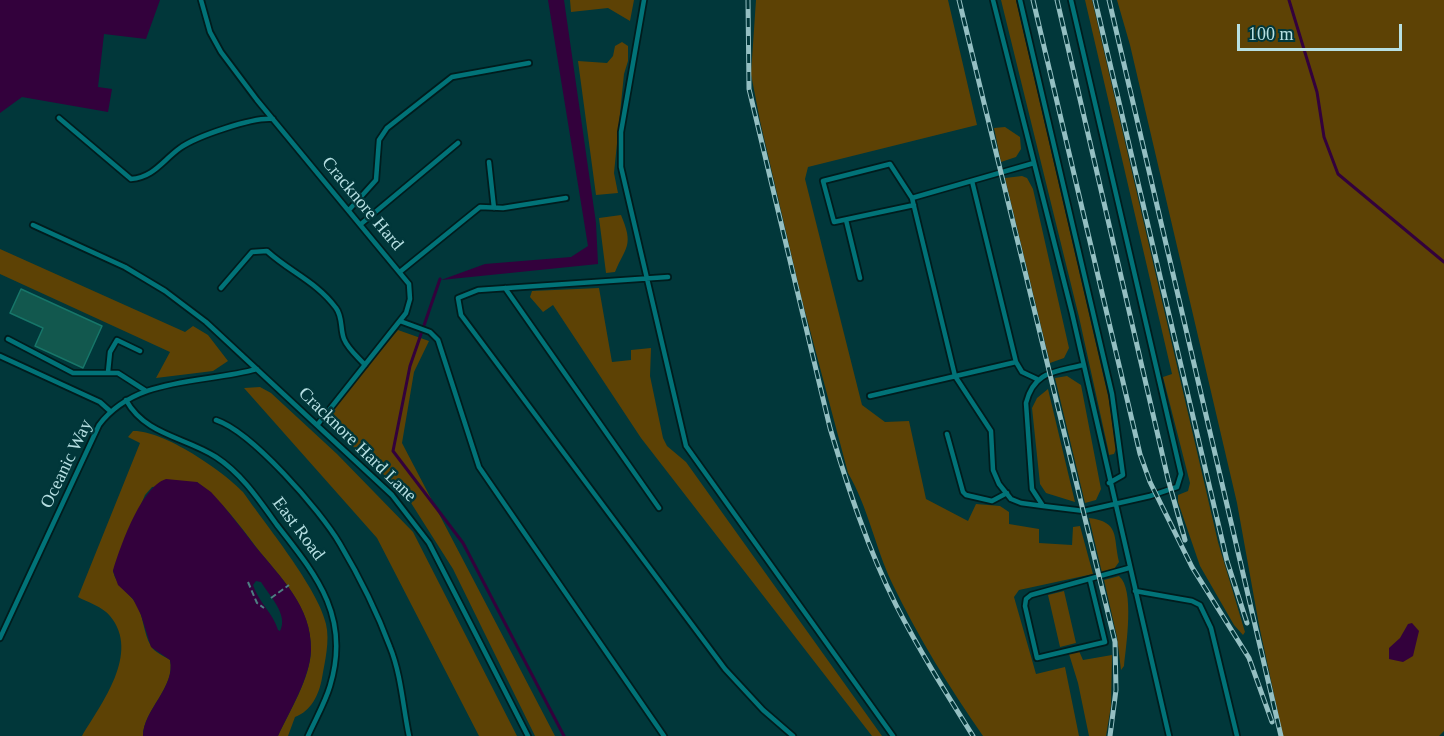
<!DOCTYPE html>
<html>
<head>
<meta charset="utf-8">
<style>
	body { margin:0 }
	#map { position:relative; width:1444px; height:736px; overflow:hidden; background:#01373a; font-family:"Times New Roman",serif }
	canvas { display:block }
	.scale { position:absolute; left:1237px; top:24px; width:165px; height:27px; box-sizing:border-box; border:3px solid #b7e0e3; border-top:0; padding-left:8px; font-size:18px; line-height:21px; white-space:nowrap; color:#b7e0e3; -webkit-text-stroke:4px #01373a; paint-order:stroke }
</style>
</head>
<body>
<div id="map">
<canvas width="1444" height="736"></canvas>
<div class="scale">100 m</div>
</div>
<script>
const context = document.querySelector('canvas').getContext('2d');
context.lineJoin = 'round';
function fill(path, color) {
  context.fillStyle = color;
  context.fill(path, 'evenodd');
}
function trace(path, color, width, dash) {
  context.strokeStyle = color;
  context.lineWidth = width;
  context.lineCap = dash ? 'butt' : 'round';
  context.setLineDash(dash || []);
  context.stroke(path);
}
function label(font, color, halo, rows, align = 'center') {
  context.font = font + ' "Times New Roman",serif';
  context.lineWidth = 5;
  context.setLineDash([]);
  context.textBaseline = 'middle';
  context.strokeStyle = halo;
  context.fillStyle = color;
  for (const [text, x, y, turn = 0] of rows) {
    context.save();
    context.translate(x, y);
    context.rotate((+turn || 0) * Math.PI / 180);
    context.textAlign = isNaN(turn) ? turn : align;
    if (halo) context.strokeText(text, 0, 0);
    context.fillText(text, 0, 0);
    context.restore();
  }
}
const green = new Path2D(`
	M570 0H634L630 21 608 8 571 12Z
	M756 0H948L977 125 808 167 805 179 862 405 885 422 909 421 926 499 968 521 976 504 1000 506 1009 512V524L1039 529V543L1072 545 1073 527 1080 526 1093 574 1019 590 1014 597 1036 674 1065 667 1079 736H983C949 687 918 637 892 583 875 547 868 507 848 473L802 300 760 121 751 74Z
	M1001 0H1016L1109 400 1116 449 1114 454 1109 455 1108 449 1079 317Z
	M1085 0H1092L1218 542 1245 632 1243 635 1234 625 1200 566 1178 502V495L1188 491 1190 483 1163 377 1172 374Z
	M1117 0H1444V731L1439 736H1283L1259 625 1237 503 1130 45Z
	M622 42 628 46V61L624 74 614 173 618 193 596 195 578 61 607 63 613 56 615 46Z
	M1005 127 1020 137 1021 149 1016 157 1001 162 994 128Z
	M1022 176 1027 178 1033 189 1069 348 1064 358 1050 363 1005 178Z
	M621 215C634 246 626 246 615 272L606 273 599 218Z
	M0 249 185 332 193 326 208 335 228 361 213 371 156 378 170 352 0 274Z
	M599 288 612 362 631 360V350L651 348 650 376 663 438 667 446 686 462 882 736H872L641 438 553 305 543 312 530 297 532 291Z
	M398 330 429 341 414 372 402 443 555 736H535L453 569 406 495 337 432 331 409Z
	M1067 376 1081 385 1101 489 1096 500 1085 503 1055 378Z
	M260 387 271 393 337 454 413 532 517 736H479L377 538 244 388Z
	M1048 389 1075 502 1046 493 1040 484 1032 408 1037 398Z
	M133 431C163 430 222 470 243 492 265 524 318 588 326 624 330 641 325 661 322 678 319 695 311 711 295 717L288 736H278C290 710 310 679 311 650 312 607 280 577 256 547 238 523 221 500 197 482L152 487 145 495 113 571C116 585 127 591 135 602 144 615 143 633 151 646 154 652 164 656 170 660 176 687 143 710 143 736H82C101 704 141 653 110 616 103 607 87 602 78 597L140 443 128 437Z
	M1089 518C1120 522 1113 536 1119 562L1114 569 1102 573Z
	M1119 576C1135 589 1126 646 1124 666L1121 670 1117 637 1104 580Z
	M1064 591 1076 643 1060 647 1048 595Z
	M1079 651 1083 660 1112 655 1111 706 1106 736H1089L1078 683 1069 654Z`);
const water = new Path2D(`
	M0 0H160L146 39 104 34 98 87 112 89 108 112 22 97 0 113Z
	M548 0H564L596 223 598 264 441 280 485 264 571 257 588 246Z
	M166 479 197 482 211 492C227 509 241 528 255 546 280 577 312 606 311 650 310 678 290 710 278 736H143C143 710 176 687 170 660L151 647 141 615 133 599 118 585 113 571C120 547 141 487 166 479ZM256 581 261 582C269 595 289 615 280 631L278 630C273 613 259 603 253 585Z
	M1412 623 1419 631 1413 656 1403 662 1389 659V648L1400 638 1408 624Z`);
const stream = new Path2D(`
	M1289 0 1317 92 1324 137 1338 174 1444 262
	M440 279 410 366 393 451 463 543 564 736`);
const building = new Path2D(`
	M21 289 102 326 83 368 35 346 43 328 10 313Z`);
const path = new Path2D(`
	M248 582 257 603 264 608
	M271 598 289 585`);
const service = new Path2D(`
	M201 0 210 32 221 52 257 100 409 284 410 299 406 313 318 424
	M644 0 621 132V167L686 446 893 736
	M993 0 1072 313 1169 736
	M1020 0 1112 394 1123 475 1109 483
	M1071 0 1181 474 1177 487 1150 496 1084 511 1043 506 1032 489 1026 403C1034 371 1055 372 1083 365
	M59 118 131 179C154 177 162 161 180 148 197 136 253 117 273 119
	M489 162 494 208
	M1034 163 912 198 955 376 991 431 993 470 999 484 1011 499 1021 503 1043 506
	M912 198 890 164 823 181 834 222 914 205
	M349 210 376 180 379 140 387 128 452 77 529 63
	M846 220 860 278
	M361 224 458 143
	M33 225 125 267 165 291 206 322 392 495 429 543 528 736
	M401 271 480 207 503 208 566 198
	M668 277 478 290 458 298 461 315 725 669 763 710 793 736
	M221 288 252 252 267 251C290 272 317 282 336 308 343 317 340 329 344 339 348 349 358 357 365 365
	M505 288 659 508
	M400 321 430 332 438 340 479 467 664 736
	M8 339 73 373H118L146 391
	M0 356 100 402 110 411
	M1016 362 1022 372 1037 379
	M108 372 110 352 117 340 140 351
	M870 396 1016 362 972 181
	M126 400C145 435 185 437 216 457 242 474 259 500 277 525 317 576 351 617 330 686 325 703 315 720 308 736
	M216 420C252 432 320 510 340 544 359 576 377 612 390 647 401 674 403 707 409 736
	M947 434 963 492 966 495 992 501 1007 493
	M1090 580 1105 642 1037 658 1025 606 1026 599 1031 595 1129 568
	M1135 591 1192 601 1200 605 1211 628 1237 736
	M0 638 99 425C136 376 203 384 257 369`);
const rail = new Path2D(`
	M748 0 749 89 830 428C848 488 868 549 896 605 919 650 946 693 973 736
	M959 0 1115 642 1116 690 1110 736
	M1033 0 1140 454 1150 482 1192 567 1249 658 1272 722
	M1057 0 1168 479 1185 540
	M1095 0 1227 561 1247 623
	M1109 0 1281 736`);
const streetNames = [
	["Cracknore Hard",362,204,50],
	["Cracknore Hard Lane",357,445,44],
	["Oceanic Way",67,464,-64],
	["East Road",298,529,53]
];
fill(green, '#5d4205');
fill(water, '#33013c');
trace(stream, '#33013c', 3);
fill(building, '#12584e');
trace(building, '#177669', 1.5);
trace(service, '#001c1d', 8);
trace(path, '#4e7f82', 2, [6, 3]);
trace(service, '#017378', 4.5);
trace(rail, '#94bfc2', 5);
trace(rail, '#01373a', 3, [9]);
label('18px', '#b7e0e3', '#01373a', streetNames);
</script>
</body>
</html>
